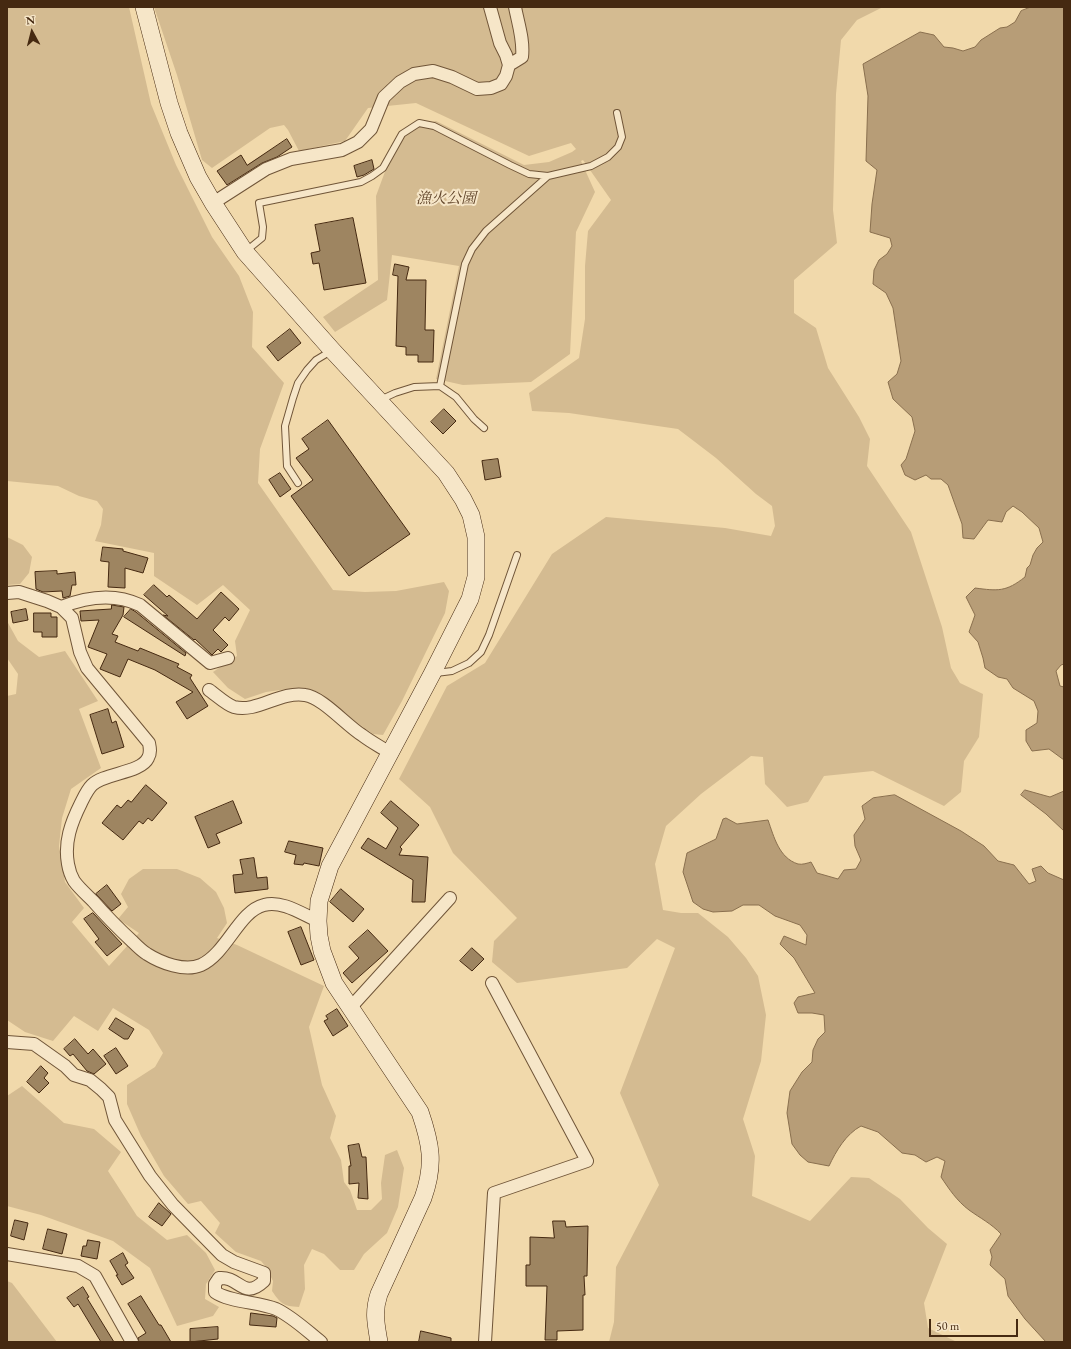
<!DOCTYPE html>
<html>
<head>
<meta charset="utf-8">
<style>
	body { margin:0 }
	#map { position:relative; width:1071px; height:1349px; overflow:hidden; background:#f1d9ab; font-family:"EB Garamond",serif }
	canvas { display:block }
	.frame { position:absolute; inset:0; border:8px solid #452911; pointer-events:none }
	.north { position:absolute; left:12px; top:12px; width:40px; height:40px; -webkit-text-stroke:3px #f6e6c8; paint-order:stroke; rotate:353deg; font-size:11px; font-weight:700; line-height:16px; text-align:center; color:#452911 }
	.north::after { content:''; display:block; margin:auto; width:14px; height:18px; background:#452911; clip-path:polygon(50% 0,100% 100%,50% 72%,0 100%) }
	.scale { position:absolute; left:929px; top:1319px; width:89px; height:18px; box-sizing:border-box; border:2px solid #452911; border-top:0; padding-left:5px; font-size:12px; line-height:14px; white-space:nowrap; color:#452911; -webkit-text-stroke:3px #f6e6c8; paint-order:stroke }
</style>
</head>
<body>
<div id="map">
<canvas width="1071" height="1349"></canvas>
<div class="frame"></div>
<div class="north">N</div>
<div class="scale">50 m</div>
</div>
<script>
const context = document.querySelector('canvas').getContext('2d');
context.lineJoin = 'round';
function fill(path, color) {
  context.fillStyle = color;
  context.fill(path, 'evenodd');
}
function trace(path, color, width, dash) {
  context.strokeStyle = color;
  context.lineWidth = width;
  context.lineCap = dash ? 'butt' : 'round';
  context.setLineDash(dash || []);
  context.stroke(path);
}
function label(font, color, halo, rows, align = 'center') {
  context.font = font + ' "EB Garamond","Noto Serif JP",serif';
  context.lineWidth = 4;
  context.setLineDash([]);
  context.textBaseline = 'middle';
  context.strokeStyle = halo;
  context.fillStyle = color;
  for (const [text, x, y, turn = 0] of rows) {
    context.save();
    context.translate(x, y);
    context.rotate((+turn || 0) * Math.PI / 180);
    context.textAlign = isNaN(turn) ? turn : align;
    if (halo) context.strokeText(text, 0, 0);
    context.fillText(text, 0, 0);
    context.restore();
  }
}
const green = new Path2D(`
	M7 7H129L151 104 176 165 212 237 239 276 253 312 252 347 284 383 260 449 258 483 333 590 365 592 396 591 444 582 449 591 445 613 402 701 383 735 373 734 349 717 322 694 310 689H288L266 692 245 699 228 688 213 672 237 656 235 641 250 610 223 585 197 605 154 576V553L95 541 101 525 103 509 97 501 79 496 58 486 7 481Z
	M154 7H883L857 20 841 40 836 94 833 210 837 243 794 280V313L816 328 828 368 859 417 870 439 867 466 911 532 942 627 951 668 960 683 983 694 979 737 964 761 961 792 944 806 873 771 824 776 808 802 787 807 765 784 763 757 751 756 701 794 666 826 655 864 663 910 681 913H698L728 937 746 958 758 976 766 1015 761 1061 743 1119 755 1156 752 1196 810 1221 851 1177 869 1178 900 1199 928 1228 947 1244 924 1303 928 1328 957 1342H609L614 1322 616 1267 659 1185 620 1093 675 948 657 939 627 968 517 983 492 962 494 941 517 918 453 853 430 807 399 779 447 686 485 663 552 554 606 517 725 528 771 536 775 526 772 506 756 494 716 458 678 429 569 413 532 411 529 393 579 358 585 319V266L588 231 611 200 583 160 581 161 595 192 576 232 570 354 531 382 463 385 436 379 459 266 392 255 387 300 335 332 323 317 378 280 376 196 390 158 403 138 415 127 436 121 524 165 549 162 572 152 576 149 571 143 529 156 416 103 368 108 345 141 299 151 288 130 284 125 270 128 212 168 202 160 177 75Z
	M7 537 23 545 32 557 29 573 20 584 7 585Z
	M7 621 18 641 39 657 65 651 98 701 79 709 101 768 71 789 62 818 59 846 65 882 84 908 72 922 109 966 139 933 118 919 128 907 121 894 129 879 143 869H177L200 878 216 892 224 908 227 923 217 938 237 945 324 986 309 1027 322 1085 336 1116 330 1138 341 1160 344 1182 350 1190 357 1210H371L382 1199 381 1183 385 1155 397 1150 404 1168 398 1207 387 1233 364 1254 354 1270H340L324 1254 312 1249 304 1265 305 1289 299 1307C283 1306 281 1304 272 1291L273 1281 266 1267 261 1261 236 1252 215 1233 220 1223 201 1201 188 1204 164 1176 141 1136 127 1104V1085L155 1067 163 1053 149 1030 113 1008 98 1031 74 1016 53 1041 25 1032 7 1020V696L16 694 18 674 7 658Z
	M22 1086 64 1123 94 1129 121 1152 108 1171 137 1216 167 1240 187 1235 206 1253 215 1270 206 1284 205 1299 219 1307 213 1316 177 1326 150 1268 113 1241 41 1215 7 1206V1096Z
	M7 1281 12 1283 57 1342H7Z`);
const water = new Path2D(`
	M1031 7H1064V664L1061 665 1056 671 1060 686 1064 687V760L1049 749 1032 751 1026 741V730L1037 723 1038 711 1034 701 1013 688 1007 679 998 677 985 668 983 658 978 642 969 632 975 615 966 597 975 588C998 591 1006 592 1025 577L1027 568 1030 565 1033 555 1037 548 1043 542 1039 528 1022 512 1013 506 1006 512 1002 522 988 520 974 539 963 538 962 524 948 485 941 479H931L926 475 915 480 905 475 901 465 906 459 915 431 912 417 893 399 888 382 897 374 901 361 893 308 886 293 873 284 874 270 879 260 887 254 892 246 890 238 870 232 872 204 877 170 866 161 868 96 863 64 920 32 934 35 944 47 953 48 963 51 975 47 981 40 1000 28 1007 27 1015 22 1021 11Z
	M1025 790 1050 797 1064 791V831L1046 814 1021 795Z
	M895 795 961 831 984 846 998 861 1014 865 1029 884 1036 881 1032 869 1041 866 1048 873 1064 880V1342H1046L1025 1319 1008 1296 1005 1279 990 1265 992 1257 990 1250 1001 1234C992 1224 980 1218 969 1210 957 1201 949 1189 941 1177L945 1161 937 1157 926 1162 915 1155 902 1153 878 1132 861 1126C846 1134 836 1151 829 1166L808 1162 800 1155 792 1144 787 1113 790 1091 802 1072 812 1062 813 1050 818 1039 825 1032 824 1015 812 1013H798L794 1003 798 997 815 993 794 958 780 944 784 936 806 945 807 935 800 925 775 916 759 905H743L732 911 713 912 703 909 693 902 683 872 687 853 716 839 723 819 726 818 737 824 768 820C774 837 779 858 798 864 802 865 808 863 811 862L817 873 838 879 844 870 856 869 861 860 855 846 854 835 865 819 862 806 873 798Z`);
const building = new Path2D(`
	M287 139 292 147 277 157 262 163 227 185 217 171 241 155 247 165Z
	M372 160 374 169 364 175 357 177 354 166Z
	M353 218 366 283 324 290 319 263 313 264 311 253 320 251 315 225Z
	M395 264 409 267 406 280H426L425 330H434L433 362H418V355H406V347L396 346 398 276 393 275Z
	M290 329 301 343 278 361 267 347Z
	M444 409 456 421 443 434 431 422Z
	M328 420 410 534 349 576 291 496 313 480 296 458 309 449 302 439Z
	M498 459 501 477 485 480 482 461Z
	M280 473 291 489 280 497 269 480Z
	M103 547 123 549V551L148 558 143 573 125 568V588L108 587 109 562 101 561Z
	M57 571V574L75 572 76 585H72L70 596 63 598 62 591 43 592 36 589 35 572Z
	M154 585 167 597 169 595 197 619 221 592 239 609 229 621 225 617 213 630 228 645 221 652 218 649 212 655 195 639 194 640 163 615 168 616 144 595Z
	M112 605 124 607 123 615 112 634 118 636 115 642 138 651 140 648 179 664 177 667 192 675 190 678 208 706 187 719 176 702 193 692 155 670 128 659 120 677 100 669 107 654 88 647 99 620 81 621 80 611 111 609Z
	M26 609 28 620 13 623 11 612Z
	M131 609 136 612 186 653 185 656 124 617Z
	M34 613H51V617H57V637H42V632H34Z
	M108 709 112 723 116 721 124 747 102 754 90 715Z
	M146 785 167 803 152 821 148 818 143 824 139 821 123 840 102 823 117 805 121 808 128 800 131 802Z
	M233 801 242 823 216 834 220 843 208 848 195 817Z
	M391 801 419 825 400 847 402 849 399 855 428 857 425 902H412L413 880 361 848 368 838 386 849 398 828 381 813Z
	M289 841 323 848 319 866 304 863 303 865 294 864 296 855 285 852Z
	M254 858 257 878 267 877 268 889 235 893 233 875 243 874 240 860Z
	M107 885 121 904 112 911 96 894Z
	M341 889 364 909 353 922 330 902Z
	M93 913 122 944 107 956 95 942 99 939 84 919Z
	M301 927 314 960 301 965 288 932Z
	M368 930 388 951 352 983 343 973 359 958 349 947Z
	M472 948 484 959 472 971 460 961Z
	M337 1009 348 1026 333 1036 324 1021 328 1019 326 1016Z
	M116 1018 134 1029 128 1039H124L109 1029Z
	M75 1039 88 1054 93 1049 106 1064 94 1074 87 1071 73 1054 70 1056 64 1049Z
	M116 1048 128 1066 116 1074 104 1056Z
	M41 1066 48 1073 44 1078 49 1083 39 1093 27 1082Z
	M359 1144 362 1157H366L368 1199 358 1198 359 1183 349 1184V1166H351L348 1146Z
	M159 1203 171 1214 162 1226 149 1217Z
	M15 1220 28 1223 24 1240 11 1236Z
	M553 1221H565L566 1227 588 1226 587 1276H584L585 1295H583V1330L557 1331V1340H545L547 1286H526V1265H530V1237L554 1238Z
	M48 1229 67 1234 62 1254 43 1249Z
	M88 1240 100 1242 97 1259 81 1256 83 1246H86Z
	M123 1253 128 1263 125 1265 134 1278 122 1285 116 1275H118L110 1261Z
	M83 1287 89 1297 87 1298 114 1342H101L78 1304 74 1307 67 1298Z
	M141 1296 159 1325H161L171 1342H139L138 1338 146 1333 128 1304Z
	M251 1313 273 1316 277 1318 276 1327 250 1325Z
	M218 1327V1339L190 1342V1329Z
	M421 1331 451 1338V1342H419Z`);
const lane = new Path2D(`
	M246 251 262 238 263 227 259 203 361 182 372 176 383 168 402 134 419 123 434 126 510 165 529 174 548 176
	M440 386 465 264 472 249 486 231 548 176 591 166 608 157 618 147 622 137 617 113
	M380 400 395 393 414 387 440 386 456 397 474 419 484 428
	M298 483 287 466 285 426 293 398 298 383 307 370 316 360 331 351
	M436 673 452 671 469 663 481 652 489 635 517 555`);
const street = new Path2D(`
	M509 65 522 57C524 40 518 23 515 7
	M213 203 266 169 291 159 342 150 358 142 371 129 384 97 400 82 414 74 433 71 452 77 477 89 491 88 501 84 506 76 509 65 506 55 500 43 490 7
	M7 593 19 592 47 601 61 607 72 618 80 652 87 668 149 743C150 748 151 753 148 758 141 773 104 773 92 785 87 790 84 797 81 803 71 823 64 842 68 864 69 870 71 876 74 881 79 888 87 895 93 901 106 916 119 929 133 942 137 946 142 951 147 954 161 963 185 972 201 965 227 953 239 911 264 905 282 900 302 914 318 921
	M61 607C86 597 115 593 140 605L210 663 228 658
	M209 690C216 695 227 705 234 707 257 713 280 691 305 695 322 697 346 725 362 735 371 742 381 747 390 753
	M351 1007 450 898
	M7 1042 34 1044 65 1066 74 1075 90 1080 101 1089 109 1097 115 1120 150 1176 173 1205 222 1255 234 1262 264 1273V1281C243 1301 240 1276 219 1278L215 1284V1292C229 1302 259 1302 276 1309 293 1317 307 1331 321 1342
	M7 1254 78 1266 95 1276 132 1342
	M485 1342 494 1193 587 1161 492 983`);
const secondary = new Path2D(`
	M144 7 169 103 179 133 198 177 213 203 245 252 332 350 446 473 463 499 471 515 476 537V577L470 599 432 674 330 866 319 901 318 921 319 936 322 951 334 983 420 1112C431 1144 435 1164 423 1198L379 1294C373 1312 376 1324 379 1342`);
const parkNames = [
	["漁火公園",446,199]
];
fill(green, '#d4bb91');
fill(water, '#b79d77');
trace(water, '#896f4e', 1);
fill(building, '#9e8561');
trace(building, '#452911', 1);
trace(lane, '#705538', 8);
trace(street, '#705538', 14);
trace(secondary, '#452911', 18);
trace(lane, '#f6e6c8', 6);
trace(street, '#f6e6c8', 12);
trace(secondary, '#f6e6c8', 17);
label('italic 15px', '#62462b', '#f6e6c8', parkNames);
</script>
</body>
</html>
